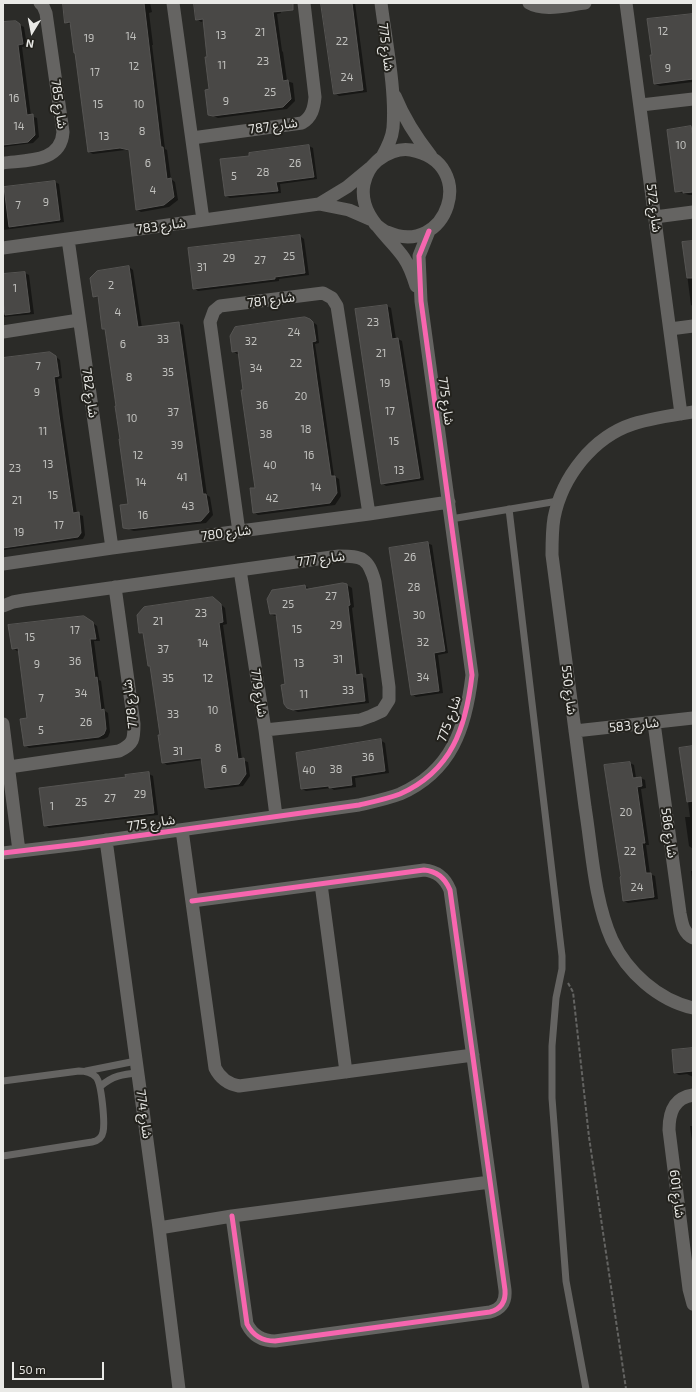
<!DOCTYPE html>
<html>
<head>
<meta charset="utf-8">
<style>
	body { margin:0 }
	#map { position:relative; width:696px; height:1392px; overflow:hidden; background:#2b2b28; font-family:"Exo 2",sans-serif }
	canvas { display:block }
	.frame { position:absolute; inset:0; border:4px solid #e9e9e6; pointer-events:none }
	.north { position:absolute; left:12px; top:12px; width:40px; height:40px; -webkit-text-stroke:3px #23221d; paint-order:stroke; rotate:190deg; font-size:11px; font-weight:700; line-height:16px; text-align:center; color:#e9e9e6 }
	.north::after { content:''; display:block; margin:auto; width:14px; height:18px; background:#e9e9e6; clip-path:polygon(50% 0,100% 100%,50% 72%,0 100%) }
	.scale { position:absolute; left:12px; top:1362px; width:92px; height:18px; box-sizing:border-box; border:2px solid #e9e9e6; border-top:0; padding-left:5px; font-size:12px; line-height:14px; white-space:nowrap; color:#e9e9e6; -webkit-text-stroke:3px #23221d; paint-order:stroke }
</style>
</head>
<body>
<div id="map">
<canvas width="696" height="1392"></canvas>
<div class="frame"></div>
<div class="north">N</div>
<div class="scale">50 m</div>
</div>
<script>
const context = document.querySelector('canvas').getContext('2d');
context.lineJoin = 'round';
function fill(path, color) {
  context.fillStyle = color;
  context.fill(path, 'evenodd');
}
function trace(path, color, width, dash) {
  context.strokeStyle = color;
  context.lineWidth = width;
  context.lineCap = dash ? 'butt' : 'round';
  context.setLineDash(dash || []);
  context.stroke(path);
}
function label(font, color, halo, rows, align = 'center') {
  context.font = font + ' "Exo 2","Noto Sans Arabic",sans-serif';
  context.lineWidth = 4;
  context.setLineDash([]);
  context.textBaseline = 'middle';
  context.strokeStyle = halo;
  context.fillStyle = color;
  for (const [text, x, y, turn = 0] of rows) {
    context.save();
    context.translate(x, y);
    context.rotate((+turn || 0) * Math.PI / 180);
    context.textAlign = isNaN(turn) ? turn : align;
    if (halo) context.strokeText(text, 0, 0);
    context.fillText(text, 0, 0);
    context.restore();
  }
}
const shadow = new Path2D(`
	M64 3H150L152 12 149 13 153 45H152L165 149 167 150 171 179 175 182 178 200 169 207 141 212 136 209 130 151 125 150 93 154 89 152 77 54 71 25 66 22Z
	M195 3H280L281 13 277 14 282 51 283 52 287 81 293 83 295 101 287 109 218 118 209 114 208 57 204 21 201 22 197 19Z
	M323 3H355L367 92 339 96 335 93Z
	M693 14V82L660 86 655 84Z
	M3 23 20 25 24 27 27 46 22 47 31 116 37 118 39 137 33 143 3 147Z
	M693 128V195H689L676 191 668 131Z
	M309 146 313 148 317 179 280 184 281 193 230 198 226 196 250 157Z
	M55 182 59 184 64 222 3 230V189Z
	M300 236 304 239 309 275 279 279V281L198 291 194 288Z
	M693 242V306L691 305 683 243Z
	M129 267 133 270 142 328 179 323 183 325 207 495 210 497 213 515 206 523 134 531 124 528 129 505 121 439 106 330 103 328 99 298 94 296Z
	M25 273 29 275 34 314 3 317V275Z
	M387 306 391 308 396 339H398L402 341 424 480 386 486 382 483Z
	M310 320 317 325 319 343 315 344 321 383 334 476 339 479 341 496 335 505 258 515 254 512 256 489 239 354H237L233 351Z
	M55 356 60 360 62 378 58 379 63 418 77 514 83 516 85 535 83 539 3 550V359Z
	M427 543 432 545 448 653 438 655 443 693 416 697 412 694Z
	M347 585 352 588 354 607 352 608 360 676 366 678 369 703 298 712 293 710 286 685 277 616H275L270 614 305 586 310 589Z
	M217 601 225 608 227 624 223 625 242 760 248 762 250 776 243 786 211 790 206 788 203 760 167 765 163 762 161 736 151 667 149 666 145 635 140 633Z
	M84 617 97 626 100 641H94L99 680 101 681 105 711 108 713 110 732 108 737 104 739 29 748 25 745 28 719 19 651H17L13 648Z
	M380 740 385 743 389 773 355 778 356 787 334 790 331 788 306 791 302 789Z
	M693 747V849L689 846 685 817H690L681 749Z
	M630 763 634 765 636 778H641L645 780 646 788 641 789 649 845H646L650 874 655 876 658 899 628 903 624 901 622 877Z
	M149 774 153 776 158 815 49 828 45 825 127 778Z
	M691 871H693V882L692 881Z
	M693 1049V1077L687 1074 679 1075 675 1073Z
	M690 1126H693V1148Z`);
const building = new Path2D(`
	M63 3H144L161 147H163L167 179 171 178 174 197 164 205 136 210 129 150 120 148 88 152 75 53H74L70 22 65 23Z
	M194 3H293V10L273 12 283 81 288 80 291 99 283 107 213 116 208 115 205 90 209 89 205 57H207L203 19 196 20Z
	M321 3H352L363 90 334 94Z
	M693 14V79L654 84 650 55H652L647 19Z
	M16 21 20 24 23 44 18 45 27 115 33 114 35 135 28 142 3 145V22Z
	M691 126 693 137V192L683 193V191L675 192 667 130Z
	M309 145 314 177 276 182 278 191 225 196 220 159 249 156V153Z
	M55 181 60 220 9 227 4 187Z
	M300 235 305 273 275 277V279L193 289 188 248Z
	M693 241V278H687L682 242Z
	M129 266 138 327 179 322 203 494H206L209 512 201 521 129 529 123 528 120 505 128 504 119 439H120L115 406H116L105 329H102L98 296 93 297 90 278 97 271Z
	M25 272 30 312 5 315 3 301V274Z
	M387 305 392 339 398 338 420 478 381 484 355 309Z
	M305 317 310 319 313 322 316 341 312 342 317 380 331 476H335L337 493 330 503 253 513 250 488H255L241 390H243L238 351 232 352 230 336 235 327Z
	M50 352 56 356 59 376 54 377 59 415 73 513 79 512 81 533 78 537 3 548V358Z
	M428 542 445 651 434 653 439 691 411 695 389 548Z
	M343 583 347 584 350 605 348 606 356 675 362 674 365 701 293 710 287 708 284 704 281 685 285 684 276 614H270L267 599 272 590 305 585 306 589Z
	M213 597 221 604 223 622 219 623 238 759 244 758 246 774 239 784 205 788 201 758 162 763 158 735H160L150 666H148L143 633H139L137 615 144 607Z
	M84 616 93 622 96 639H90L95 678 97 677 101 710 104 709 106 729 104 734 99 737 24 746 20 719 27 718 22 679 18 648 12 649 8 625Z
	M381 739 385 771 351 776 352 785 329 788V786L301 789 296 753Z
	M693 746V801L687 802 679 748Z
	M630 762 633 778 641 777 642 786 637 787 645 843H642L646 873H651L654 897 623 901 620 877 621 876 604 765Z
	M149 772 154 813 44 826 39 788 126 777 125 775Z
	M693 1048V1071L674 1073 672 1050Z`);
const path = new Path2D(`
	M568 983 573 992 589 1137 626 1389`);
const service = new Path2D(`
	M509 509 562 956V969L556 998 552 1046V1098L566 1281 586 1389
	M451 519 558 501
	M86 1071 136 1061
	M3 1081 79 1071C85 1071 91 1072 96 1077 102 1084 105 1124 103 1132 102 1138 97 1141 92 1142L3 1156
	M101 1086C112 1076 123 1074 138 1073`);
const minor = new Path2D(`
	M173 3 203 220
	M381 3C386 42 396 90 393 128 392 139 387 148 382 157
	M529 3C544 12 568 5 585 3
	M626 3 681 414
	M395 96C404 118 416 137 431 156
	M641 105 693 99
	M192 138 302 123C312 117 314 108 315 97L304 3
	M3 163C26 160 61 163 63 132L46 13 43 6 40 3
	M319 204 347 187 370 168
	M655 217 693 212
	M375 224C379 227 383 231 387 232 447 259 480 163 411 150 399 148 386 153 377 161 370 167 366 175 364 184 358 216 388 235 404 258 410 267 413 276 416 286
	M68 239 112 548
	M3 248 319 204 349 210 372 220
	M670 329 693 326
	M3 332 79 320
	M693 412C673 415 652 418 633 424 593 437 562 477 554 518 552 530 552 542 552 555 563 639 574 723 585 807 592 850 594 900 612 940 627 972 658 1000 693 1008
	M239 532 210 322 214 311 220 306 323 293 332 298 337 306 369 514
	M3 564 112 548 369 514 449 502
	M240 570 265 730 276 816
	M3 606 13 602 24 600 339 556C363 556 368 558 375 582L389 687V700L382 711 371 716 360 720 265 730
	M654 723 680 913C682 923 683 933 693 938
	M3 724 19 851
	M575 731 693 718
	M9 767 119 751C134 744 134 739 134 724L115 587
	M182 830 215 1068C220 1078 228 1084 239 1086L473 1055
	M106 840 159 1228 179 1389
	M3 853 79 844 359 805C372 802 387 799 400 794 452 771 466 727 472 675L421 301 419 256 429 231
	M321 884 346 1072
	M192 901 424 870C437 871 445 878 450 890L505 1290C506 1302 501 1309 490 1312L275 1341C262 1341 253 1336 247 1324L232 1216
	M693 1095C673 1098 669 1114 669 1130L689 1289 693 1304
	M159 1228 232 1216 490 1182`);
const cycleway = new Path2D(`
	M3 853 79 844 359 805C372 802 387 799 400 794 452 771 466 727 472 675L421 301 419 256 429 231
	M192 901 424 870C437 871 445 878 450 890L505 1290C506 1302 501 1309 490 1312L275 1341C262 1341 253 1336 247 1324L232 1216`);
const numberNames = [
	["12",663,31],
	["21",260,32],
	["13",221,35],
	["14",131,36],
	["19",89,38],
	["22",342,41],
	["23",263,61],
	["11",222,65],
	["12",134,66],
	["9",668,68],
	["17",95,72],
	["24",347,77],
	["25",270,92],
	["16",14,98],
	["9",226,101],
	["15",98,104],
	["10",139,104],
	["14",19,126],
	["8",142,131],
	["13",104,136],
	["10",681,145],
	["6",148,163],
	["26",295,163],
	["28",263,172],
	["5",234,176],
	["4",153,190],
	["9",46,202],
	["7",18,205],
	["25",289,256],
	["29",229,258],
	["27",260,260],
	["31",202,267],
	["2",111,285],
	["1",15,288],
	["4",118,312],
	["23",373,322],
	["24",294,332],
	["33",163,339],
	["32",251,341],
	["6",123,344],
	["21",381,353],
	["22",296,363],
	["7",38,366],
	["34",256,368],
	["35",168,372],
	["8",129,377],
	["19",385,383],
	["9",37,392],
	["20",301,396],
	["36",262,405],
	["17",390,411],
	["37",173,412],
	["10",132,418],
	["18",306,429],
	["11",43,431],
	["38",266,434],
	["15",394,441],
	["39",177,445],
	["12",138,455],
	["16",309,455],
	["13",48,464],
	["40",270,465],
	["23",15,468],
	["13",399,470],
	["41",182,477],
	["14",141,482],
	["14",316,487],
	["15",53,495],
	["42",272,498],
	["21",17,500],
	["43",188,506],
	["16",143,515],
	["17",59,525],
	["19",19,532],
	["26",410,557],
	["28",414,587],
	["27",331,596],
	["25",288,604],
	["23",201,613],
	["30",419,615],
	["21",158,621],
	["29",336,625],
	["15",297,629],
	["17",75,630],
	["15",30,637],
	["32",423,642],
	["14",203,643],
	["37",163,649],
	["31",338,659],
	["36",75,661],
	["13",299,663],
	["9",37,664],
	["34",423,677],
	["35",168,678],
	["12",208,678],
	["33",348,690],
	["34",81,693],
	["11",304,694],
	["7",41,698],
	["10",213,710],
	["33",173,714],
	["26",86,722],
	["5",41,730],
	["8",218,748],
	["31",178,751],
	["36",368,757],
	["6",224,769],
	["38",336,769],
	["40",309,770],
	["29",140,794],
	["27",110,798],
	["25",81,802],
	["1",52,806],
	["20",626,812],
	["22",630,851],
	["24",637,887]
];
const streetNames = [
	["شارع 775",386,47,83],
	["شارع 785",59,104,82],
	["شارع 787",273,126,-8],
	["شارع 572",654,208,83],
	["شارع 783",161,226,-8],
	["شارع 781",271,300,-7],
	["شارع 782",90,393,82],
	["شارع 775",446,401,82],
	["شارع 780",226,533,-7],
	["شارع 777",321,559,-7],
	["شارع 550",569,690,83],
	["شارع 779",259,693,81],
	["شارع 778",130,704,-97],
	["شارع 775",449,719,-71],
	["شارع 583",634,725,-6],
	["شارع 775",151,823,-8],
	["شارع 586",669,833,82],
	["شارع 774",144,1114,82],
	["شارع 601",677,1194,83]
];
fill(shadow, '#0007');
fill(building, '#494846');
trace(building, '#565553', 1);
trace(path, '#636361', 2, [4, 2]);
trace(service, '#656462', 7);
trace(minor, '#656462', 13);
trace(cycleway, '#f766af', 5);
label('11px', '#c1c1be', null, numberNames);
label('13px', '#e9e9e6', '#23221d', streetNames);
</script>
</body>
</html>
